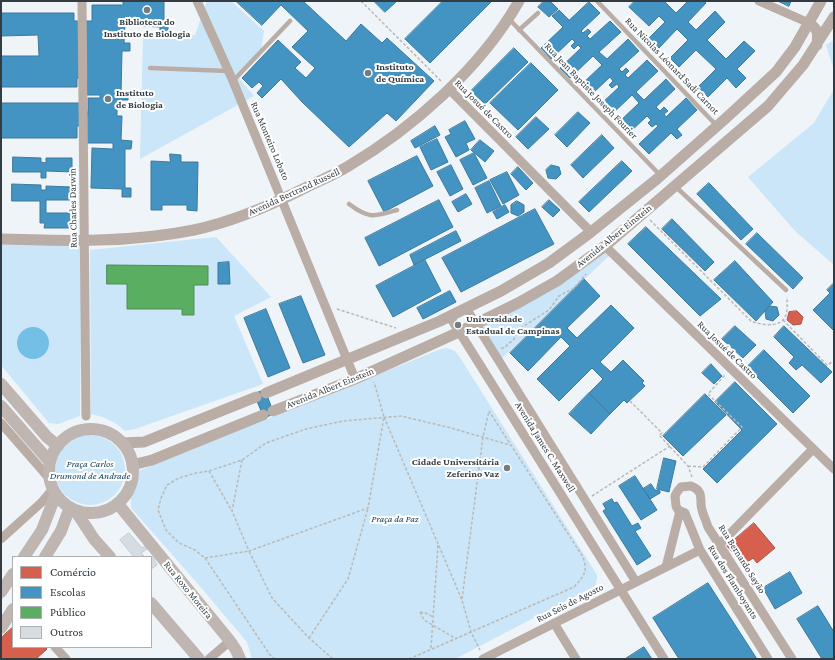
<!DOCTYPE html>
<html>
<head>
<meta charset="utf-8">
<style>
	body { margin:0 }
	#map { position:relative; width:835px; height:660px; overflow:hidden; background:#eef4f8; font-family:"Crimson Pro",serif }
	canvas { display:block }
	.frame { position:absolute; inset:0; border:2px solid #323c42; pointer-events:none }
	.legend { position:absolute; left:12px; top:556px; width:140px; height:92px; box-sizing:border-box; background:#fff; border:1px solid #adb1b3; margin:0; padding:5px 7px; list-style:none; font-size:12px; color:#323c42 }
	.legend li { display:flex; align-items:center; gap:8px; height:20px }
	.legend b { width:20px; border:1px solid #adb1b3 }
</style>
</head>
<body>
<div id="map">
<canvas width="835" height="660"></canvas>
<div class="frame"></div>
<ul class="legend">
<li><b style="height:11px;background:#d6604d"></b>Comércio</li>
<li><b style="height:11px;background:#4393c3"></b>Escolas</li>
<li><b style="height:11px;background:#5aae61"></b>Público</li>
<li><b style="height:11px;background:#d6dde2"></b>Outros</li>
</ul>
</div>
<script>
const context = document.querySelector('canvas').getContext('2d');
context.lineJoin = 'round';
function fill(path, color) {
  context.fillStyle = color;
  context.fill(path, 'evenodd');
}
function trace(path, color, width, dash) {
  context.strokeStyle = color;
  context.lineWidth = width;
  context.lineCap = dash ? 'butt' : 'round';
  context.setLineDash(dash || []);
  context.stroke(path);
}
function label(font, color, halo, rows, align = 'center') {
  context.font = font + ' "Crimson Pro",serif';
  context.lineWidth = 4;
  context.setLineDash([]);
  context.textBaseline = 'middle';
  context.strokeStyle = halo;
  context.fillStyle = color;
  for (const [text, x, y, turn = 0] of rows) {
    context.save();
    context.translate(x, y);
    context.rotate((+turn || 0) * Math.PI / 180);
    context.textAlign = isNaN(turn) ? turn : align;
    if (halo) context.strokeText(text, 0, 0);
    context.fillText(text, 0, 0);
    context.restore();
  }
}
const green = new Path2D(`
	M207 1H231L264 31 260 57 238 77 254 96 140 159 143 37 195 35Z
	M834 40V70L826 45Z
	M834 89V265L795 231 748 177 814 123Z
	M216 237 271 297 234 316 263 384 135 429 125 431C114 421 105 417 91 414L90 250Z
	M1 239 84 241 81 301 80 416 58 424 49 423 1 365Z
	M605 246 612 253 499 361 476 323Z
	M447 348 455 351 459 356 597 575V579L595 586 455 659H252L247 642 198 584 131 508V495L138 471 441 349Z
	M55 470a35 35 0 1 1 70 0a35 35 0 1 1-70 0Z`);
const water = new Path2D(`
	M17 343a16 16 0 1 1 32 0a16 16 0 1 1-32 0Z`);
const shops = new Path2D(`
	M797 311 803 317 801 324 793 325 787 320 789 312Z
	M754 523 775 548 757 563 753 558 743 565 727 546Z
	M13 627V647H45L47 649 36 659H1V638Z`);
const schools = new Path2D(`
	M123 1H164V22L168 23V32H160V27L141 26V23H125L124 43H130V51H122L121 95H128V100H117V116H122L121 140 132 141 131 149H125V188H131V197H122V189L91 188 92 148 113 149V143H87V126H77V138H1V103H85L88 115V98H100V95H87V78H77V87H1V56H39L38 35 1 36V13H74V21H92V5H123Z
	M236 1H303L346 41 361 24 382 43 387 38 434 81 396 121 387 113 349 147 302 102 281 79 262 98 257 93 263 86 259 82 252 88 242 78 278 40 301 62 295 68 306 78 315 68 292 47 308 31 281 5 262 25Z
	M374 1H397L385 12Z
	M443 1H492L430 63 405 39Z
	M544 1H550L558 9 549 17 538 7Z
	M635 1H664L676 13 688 1H704L706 3 688 22 696 30 715 11 725 22 707 40 726 59 744 41 755 51 737 69 746 78 736 88 727 78 708 97 698 87 716 69 696 50 679 67 670 58 688 40 677 29 659 48 649 38 665 22 659 16 649 26 629 7Z
	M778 1H791L789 6Z
	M589 2 600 13 581 31 583 33 588 29 591 32 587 36 590 39 610 21 621 32 599 52 607 59 628 39 639 51 619 69 622 72 626 68 629 71 625 75 628 78 647 60 658 71 636 92 644 100 666 79 675 89 656 107 660 111 664 107 668 111 664 114 666 117 686 98 697 110 677 129 682 135 677 139 671 133 649 154 639 144 658 126 656 124 652 127 648 123 651 120 647 116 628 134 618 123 639 103 632 95 610 116 600 105 619 87 617 84 612 88 609 85 613 81 610 77 591 95 581 85 602 65 593 56 570 78 560 68 581 48 578 45 574 49 571 46 575 42 572 39 551 59 541 48 563 27 552 16 559 10 569 20Z
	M514 48 528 62 485 104 471 91Z
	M531 63 558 90 518 130 490 103Z
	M578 112 590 123 567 147 555 135Z
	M536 117 549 129 528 149 516 137Z
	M465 121 475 139 466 143 469 150 456 157 445 137 451 134 449 130Z
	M435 126 440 135 415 148 411 141Z
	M602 135 614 148 583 178 571 165Z
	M437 139 448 162 431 170 420 147Z
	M480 140 494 151 485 162 471 150Z
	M474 153 487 178 473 185 460 160Z
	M170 154 181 155V162H198L197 211 187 210V205H162V210H151V161L170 162Z
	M417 156 433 186 384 212 368 181Z
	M13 157 41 158V162L46 163V158H72V172L46 171V178H41V172H13Z
	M622 161 632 171 589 212 579 202Z
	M451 165 463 189 450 196 437 172Z
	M551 165 559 167 561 174 556 179 548 178 546 170Z
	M518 167 533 183 526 190 511 174Z
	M507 172 519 195 503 204 490 180Z
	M489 181 501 206 487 213 475 188Z
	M709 183 753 229 741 240 697 194Z
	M12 184 41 185V190H46V186L71 187V200H46V213H72L71 228H44L45 223H40V201H12Z
	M466 194 472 204 458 212 452 202Z
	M439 200 453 227 379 266 365 238Z
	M549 200 560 210 553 217 542 207Z
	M517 201 524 205V212L518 216 511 213V205Z
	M505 205 509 212 497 219 493 212Z
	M535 209 554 244 461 292 442 258Z
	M672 219 714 262 705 271 662 229Z
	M646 227 721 299 700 316 628 244Z
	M456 231 461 241 414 265 410 255Z
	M757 233 803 278 793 289 746 244Z
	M425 260 441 291 393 317 376 286Z
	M735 261 773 302 756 321 714 280Z
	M229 262 230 284H218V263Z
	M584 279 600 296 567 328 577 338 611 305 634 328 600 362 611 372 623 360 644 381 642 383 645 386 627 403 624 400 610 414 589 393 603 379 592 368 559 401 537 379 570 346 561 337 528 371 510 353Z
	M833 284 834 285V331L813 310 830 293 827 290Z
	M450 291 456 302 423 319 417 308Z
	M301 296 325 355 303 363 279 304Z
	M770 306 777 307 779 315 773 321 766 319 765 311Z
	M266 309 290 368 268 377 244 318Z
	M735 326 756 345 743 358 722 339Z
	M784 326 832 372 821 383 802 365 796 370 789 363 794 357 774 337Z
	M764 350 810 396 793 413 747 367Z
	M711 364 722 376 714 384 702 373Z
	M735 382 777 424 717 483 703 469 742 430 715 402Z
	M265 390 274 414 264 418 254 394Z
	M589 393 610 414 591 434 569 414Z
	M705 394 726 415 683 456 663 436Z
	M664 458 676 461 669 492 657 489Z
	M635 476 657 510 641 520 619 486Z
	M651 484 655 490 660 491V493L650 499 643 489Z
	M612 499 614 503 617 502 632 526 638 523 641 528 635 531 651 556 637 565 603 511 606 509 603 504Z
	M790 572 802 593 775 609 763 588Z
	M708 583 757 659H679L653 618Z
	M818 606 834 632V657L831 659H822L797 619Z
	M644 647 652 659H625Z`);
const public = new Path2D(`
	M107 265 208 266V285H194V315H182V309H127V284H107Z`);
const building = new Path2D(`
	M129 533 142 548 145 546 147 549 141 553 145 557H134L120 540Z
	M153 557 157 565 151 569V558Z`);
const path = new Path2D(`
	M361 1 442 82
	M650 220 751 321C760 325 780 328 785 317 788 311 787 304 787 297
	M337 309 396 328
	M783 320 827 365 834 361
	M501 348H504L514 339 516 331 549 310 559 296 574 288 586 274
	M630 401 662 433 659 435 688 466 692 477
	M384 417 462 600 471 632 480 650
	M88 425 90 429
	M242 460 232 511 249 551 368 508 384 417 374 382
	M688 466 703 467 742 427 708 394 725 375
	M209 471 232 511
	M592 496 670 446
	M205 558 249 551 272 598 309 638 333 659
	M462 599 483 437 489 411
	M420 612 424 620 455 638
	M420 612 429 614 433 618
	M309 638 348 579 368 508
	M431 648 438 545
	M275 659 270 655 205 558 195 550 179 543 166 530 158 510 161 498 167 485 179 478 196 473 209 471 242 460 266 443 306 429 343 421 401 416 451 428 510 445
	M409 659 574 587C584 576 588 572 583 557L489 411`);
const service = new Path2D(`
	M597 1 717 126
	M509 19 660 175
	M519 30 538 13
	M150 68 228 71
	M233 81 290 21
	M676 187 786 290
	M349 204C369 219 374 217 397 210`);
const minor = new Path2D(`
	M82 1 86 416
	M197 1 233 81 355 379
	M759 1 809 23
	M449 89 591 232
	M605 246 834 469
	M466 308 636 582
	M450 317 664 659
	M1 423 49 478
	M1 539 42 502 53 489
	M719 545 813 449
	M666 567 680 511
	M554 623 576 659
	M55 647 66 659
	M209 659 230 641
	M483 659 700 550
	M768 659 700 550 685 513 678 510 676 506 675 496 677 492 681 487 691 486C701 490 701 495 701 504 701 511 706 520 708 527L792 659`);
const tertiary = new Path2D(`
	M809 23C819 30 818 33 817 45
	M1 239C66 241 130 243 194 230 231 222 267 207 301 190 316 182 332 176 347 167 413 128 481 68 519 1
	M266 393 440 321 501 291 549 263 591 232 657 179 725 119 776 72 795 47 821 1
	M273 411 355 379 459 332 518 303 557 281 605 246 768 106 803 65 834 17
	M122 443 144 442 256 397
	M132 465 152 460 263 415`);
const secondary = new Path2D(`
	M1 384 47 437 58 446
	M1 406 50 462
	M49 471a42 42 0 1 1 84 0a42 42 0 1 1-84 0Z
	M118 504 230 641 236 650 240 659
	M75 510 94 539 110 557
	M24 557 42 530 56 494
	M45 557 61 531 70 507
	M1 592 13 574
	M151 603 199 659
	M1 628 13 609`);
const markers = [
	[147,10,4,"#747c82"],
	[368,73,4,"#747c82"],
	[108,99,4,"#747c82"],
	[458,325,4,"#747c82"],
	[507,468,4,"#747c82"]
];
const poiNames = [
	["Biblioteca do",147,22,"center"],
	["Instituto de Biologia",147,34,"center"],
	["Instituto",376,67],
	["de Química",376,79],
	["Instituto",116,93],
	["de Biologia",116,105],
	["Universidade",466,319],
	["Estadual de Campinas",466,331],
	["Cidade Universitária",499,462,"right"],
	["Zeferino Vaz",499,474,"right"]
];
const streetNames = [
	["Rua Nicolas Léonard Sadi Carnot",672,66,46],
	["Rua Jean Baptiste Joseph Fourier",591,91,46],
	["Rua Josué de Castro",484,109,45],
	["Rua Monteiro Lobato",270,141,67],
	["Avenida Bertrand Russell",294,192,-25],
	["Rua Charles Darwin",73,208,-91],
	["Avenida Albert Einstein",614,236,-39],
	["Rua Josué de Castro",727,350,44],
	["Avenida Albert Einstein",330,388,-22],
	["Avenida James C. Maxwell",545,447,58],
	["Rua Bernardo Sayão",742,559,58],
	["Rua dos Flamboyants",733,582,58],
	["Rua Roxo Moreira",188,590,51],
	["Rua Seis de Agosto",570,603,-27]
];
const parkNames = [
	["Praça Carlos",90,464],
	["Drumond de Andrade",90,476],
	["Praça da Paz",395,519]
];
fill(green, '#cae6f8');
fill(water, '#74bfe6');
fill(shops, '#d6604d');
trace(shops, '#a5554a', 1);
fill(schools, '#4393c3');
trace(schools, '#3e799c', 1);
fill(public, '#5aae61');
trace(public, '#4e8c58', 1);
fill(building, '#d6dde2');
trace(building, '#c3cbcf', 1);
trace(path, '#bbb8b5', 1.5, [3, 2]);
trace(service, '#b9ada6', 4.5);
trace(minor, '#b9ada6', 9);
trace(tertiary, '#b9ada6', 11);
trace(secondary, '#bfb5b1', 12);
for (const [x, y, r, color] of markers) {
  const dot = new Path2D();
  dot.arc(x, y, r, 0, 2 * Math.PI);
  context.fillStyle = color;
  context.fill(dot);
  trace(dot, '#fff', 1.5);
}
label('bold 10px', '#323c42', '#fff', poiNames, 'left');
label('10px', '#323c42', '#fff', streetNames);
label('italic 10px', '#1b465d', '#fff', parkNames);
</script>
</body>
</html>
